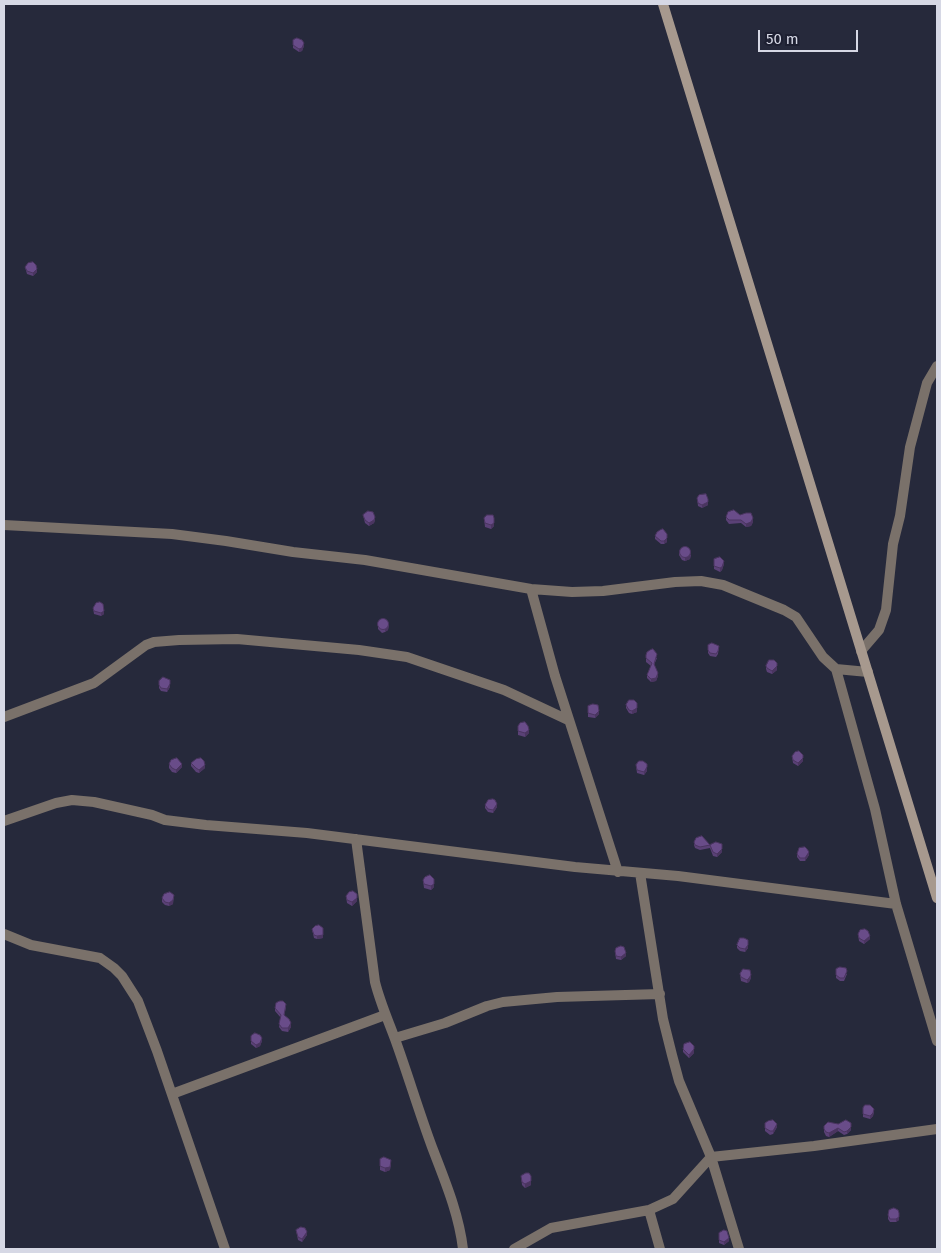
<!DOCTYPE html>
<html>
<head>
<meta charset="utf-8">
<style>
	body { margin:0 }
	#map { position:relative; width:941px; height:1253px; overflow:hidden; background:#26293b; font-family:"Fira Sans",sans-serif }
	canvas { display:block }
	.frame { position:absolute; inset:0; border:5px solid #d6d8e5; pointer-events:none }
	.scale { position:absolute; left:758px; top:30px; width:100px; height:22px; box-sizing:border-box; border:2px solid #d6d8e5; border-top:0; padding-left:6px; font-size:15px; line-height:18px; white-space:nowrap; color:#d6d8e5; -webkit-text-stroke:4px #1d1f31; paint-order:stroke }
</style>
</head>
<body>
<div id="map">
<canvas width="941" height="1253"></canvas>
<div class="frame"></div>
<div class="scale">50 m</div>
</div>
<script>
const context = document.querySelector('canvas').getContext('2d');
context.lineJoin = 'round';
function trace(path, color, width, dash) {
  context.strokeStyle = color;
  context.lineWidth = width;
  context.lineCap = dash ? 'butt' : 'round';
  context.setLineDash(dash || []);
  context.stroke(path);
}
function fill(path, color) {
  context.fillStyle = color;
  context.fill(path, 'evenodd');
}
const street = new Path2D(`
	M4 525 172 534 226 541 293 552 365 560 531 589 572 592 603 591 675 582 701 581 723 585 784 610 796 617 823 657 836 669 868 672
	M531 589 555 676 618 872
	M861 651 879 630 886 610 893 544 900 516 910 447 927 383 937 366
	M836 669 875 809 896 904 937 1041
	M4 717 94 683 146 645 154 642 179 640 237 639 359 650 407 657 504 690 568 720
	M4 821 56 803 72 800 94 802 152 815 165 820 206 825 307 833 575 867 678 876 896 904
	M356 839 375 982C380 1002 388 1020 395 1039 408 1075 419 1112 432 1147 445 1181 459 1214 463 1249
	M640 873 663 1019 672 1055 679 1081 711 1157 814 1146 937 1129
	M4 934 31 945 100 958 114 968 122 976 138 1001 157 1051 225 1249
	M395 1038 445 1023 487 1006 503 1002 557 997 660 994
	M172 1094 385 1015
	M711 1157 739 1249
	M649 1210 660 1249
	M514 1249 551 1228 649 1210 673 1199 711 1157`);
const secondary = new Path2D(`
	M663 4 937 898`);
const wall = new Path2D(`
	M293 40 304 46 302 51 299 52 293 48Z
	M25 267 37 272 33 276 27 274Z
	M697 498 708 502V505L702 508 698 506Z
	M363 515 375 520 374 523 369 526 365 523Z
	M740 515 753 522 751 526 746 527 741 523 729 524 726 520V517Z
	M484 518H494V526L491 529 485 527Z
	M655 536 667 542 664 544H661L655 539Z
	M680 549 691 555 690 559 685 561 682 560 679 555Z
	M714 559 724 564 722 570 720 572 714 569Z
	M93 608 104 614 101 616 94 614Z
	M378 622 389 625 388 630 385 632 382 633 378 629Z
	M708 645 719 646 718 654 716 657 710 656 708 653Z
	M646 655 657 658 654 665 658 676 656 681 651 682 647 678V675L651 666 646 662Z
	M766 666 777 670 772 674 767 672 766 669Z
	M159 681 170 687 167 692 161 691 159 688Z
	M626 705 637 712 632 714 629 713 626 708Z
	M588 706 599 714 595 718 588 717Z
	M518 726 529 733 525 737 518 735Z
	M792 756 803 761 798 766 793 763Z
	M191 763 205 768 199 773 196 772 191 766Z
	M169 764 182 767 176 773 172 772 169 768Z
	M636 765 647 771 644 775 637 773Z
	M485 805 497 807 493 813 488 812 485 808Z
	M694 842 710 845 722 852 717 857 713 856 710 848 700 850 695 848 694 845Z
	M797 854 809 855 805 861H800L797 857Z
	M423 880 434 887 431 890 424 888Z
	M174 895 173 904 169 906 165 905 162 902V898Z
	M346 896 357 901 352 906 347 903Z
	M323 928V938L317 939 314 938 312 929Z
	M858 934 870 939 864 944 859 941Z
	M737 945 748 948 745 952 740 951 737 948Z
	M615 951 626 956 621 960 616 959Z
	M836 969 847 974 844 981H840L836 978Z
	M740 974 751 978 749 982 747 983 741 981Z
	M286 1007 284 1016 291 1027 288 1032 282 1031 279 1027 281 1018 275 1011V1008Z
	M251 1036 262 1041 260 1046 256 1048 251 1044Z
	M683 1049H694V1053L689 1058 683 1052Z
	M863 1108 874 1112 873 1116 870 1119 863 1117Z
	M765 1123 777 1127 773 1134 770 1135 765 1131Z
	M851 1123V1130L847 1134 844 1135 838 1131 829 1137 826 1136 824 1132V1126Z
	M380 1159 391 1163 390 1170 385 1172 380 1170Z
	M521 1176H531V1185L525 1188 522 1185Z
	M899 1213V1220L896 1222H890L888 1219V1215Z
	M296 1230 307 1235 302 1242 298 1240Z
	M719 1233 729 1241 724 1245 719 1243Z`);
const shadedWall = new Path2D(`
	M304 43V46L302 51 299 52V49Z
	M37 269V272L33 276V273Z
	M708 499V505L702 508V505Z
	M375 517V520L374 523 369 526V523Z
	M753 518V522L751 526 746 527V524Z
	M494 523V526L491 529V525Z
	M667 537V542L664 544V541Z
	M691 552 690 559 685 561V558Z
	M724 561V564L722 570 720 572V568Z
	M104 611V614L101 616V613Z
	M389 622 388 630 385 632V629Z
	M777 666V670L772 674V671Z
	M658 673V676L656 681 651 682V679Z
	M170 684V687L167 692V689Z
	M637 708V712L632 714V711Z
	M599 711V714L595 718V715Z
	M529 730V733L525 737V733Z
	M803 758V761L798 766V763Z
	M182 764V767L176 773V770Z
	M205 765V768L199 773V770Z
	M647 767V771L644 775V772Z
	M497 804V807L493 813V810Z
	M722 849V852L717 857V854Z
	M809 852V855L805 861V858Z
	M434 884V887L431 890V886Z
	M357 898V901L352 906V902Z
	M173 900V904L169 906V903Z
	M323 935V938L317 939V936Z
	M870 936V939L864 944V941Z
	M748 945V948L745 952V949Z
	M626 953V956L621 960V957Z
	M751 975V978L749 982 747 983V980Z
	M291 1023V1027L288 1032V1028Z
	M262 1038V1041L260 1046 256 1048V1045Z
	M694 1049V1053L689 1058V1055Z
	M874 1109 873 1116 870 1119V1116Z
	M777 1124V1127L773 1134V1131Z
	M851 1127V1130L847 1134V1131Z
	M838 1128V1131L829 1137V1133Z
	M391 1160 390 1170 385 1172V1168Z
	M531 1181V1185L525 1188V1184Z
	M899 1217V1220L896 1222V1219Z
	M307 1232V1235L302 1242V1239Z
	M729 1238V1241L724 1245V1242Z`);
const building = new Path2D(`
	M297 38 302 40 304 43 302 48 299 49 293 45V40Z
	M33 262 36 265 37 269 33 273 27 271 25 267 28 263Z
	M706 494 708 499V502L702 505 698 503 697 498 699 495Z
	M734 510 740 515 746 513H751L753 518 751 522 746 524 741 520H729L726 517 728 512Z
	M368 511 373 512 375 517 374 520 369 523 365 520 363 515Z
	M487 515H493L494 518V523L491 525 485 523 484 518Z
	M663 529 667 534V538L664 541H661L655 536 657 532 660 530Z
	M679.5 552a5.5 5.5 0 1 1 11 0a5.5 5.5 0 1 1-11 0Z
	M720 557 724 561 722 567 720 568 714 566V559Z
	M100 602 103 604 104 611 101 613 94 611 93 608 96 603Z
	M377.5 624a5.5 5.5 0 1 1 11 0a5.5 5.5 0 1 1-11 0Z
	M712 643 719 646 718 651 716 654 710 653 708 650V645Z
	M653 649 657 654 654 664 658 673 656 678 651 679 647 675 652 663 646 658V655L647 652 650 650Z
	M769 660H774L777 663V666L772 671 767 668 766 666Z
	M163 677 170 680V684L167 689 161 688 159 685V681Z
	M629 700H634L637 703V708L632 711 629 710 626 705Z
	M593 704 598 705 599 711 595 715 588 713V706Z
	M525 722 528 726 529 730 525 733 518 731V726L520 723Z
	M799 751 803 755V758L798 763 793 760 792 756 795 752Z
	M177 758 182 764 176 770 172 768 169 764 171 760Z
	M201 758 204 761 205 765 199 770 196 768 191 763 196 759Z
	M639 761H643L647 764V767L644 772 637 770 636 765Z
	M493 799 495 800 497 804 493 810 488 809 485 805 488 800Z
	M702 836 710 845 700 847 695 845 694 842 696 838Z
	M716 842 722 844V849L717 854 713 852 710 845Z
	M805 847 807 849 809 852 805 858H800L797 854 799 848Z
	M430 875 434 879V884L431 886 424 884 423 880 425 877Z
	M353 891 357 894V898L352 902 347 900 346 896 349 892Z
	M170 892 174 895 173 900 169 903 165 902 162 898 164 894Z
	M319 925 323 928V935L317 936 314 935 312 929 315 926Z
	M865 929 868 931 870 936 864 941 859 938 858 934 860 930Z
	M740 938H744L748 940V945L745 949 740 948 737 945Z
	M621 946 624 947 626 953 621 957 616 956 615 951 616 948Z
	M840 967 846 968 847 971 844 978H840L836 975V969Z
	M743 969 750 970 751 975 749 978 747 980 741 977 740 974Z
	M280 1001H283L286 1004 284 1015 289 1019 291 1023 288 1028H282L279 1024 281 1015 275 1008 276 1003Z
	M255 1033 260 1035 262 1038 260 1043 256 1045 251 1041V1036Z
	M690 1042 694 1046V1049L689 1055 683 1049 684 1044Z
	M865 1105H870L874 1109 873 1113 870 1116 863 1114V1108Z
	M773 1120 777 1124 773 1131H770L765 1128V1123L768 1121Z
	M846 1120 851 1123V1127L847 1131 844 1132 838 1128 829 1133 826 1132 824 1129V1126L828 1122 838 1124Z
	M384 1157 391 1160 390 1167 385 1168 380 1166V1159Z
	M526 1173H529L531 1176V1181L525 1184 522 1182 521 1176Z
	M894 1208 898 1210 899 1213V1217L896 1219H890L888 1215 889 1210Z
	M301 1227 305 1228 307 1232 302 1239 298 1237 296 1230Z
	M724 1230 727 1231 729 1238 724 1242 719 1240V1233Z`);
trace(street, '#7a716a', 10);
trace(secondary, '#a7998e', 10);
fill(wall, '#5a4176');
fill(shadedWall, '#4a3560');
fill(building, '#694c89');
trace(building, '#4a3560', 1);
</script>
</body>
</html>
